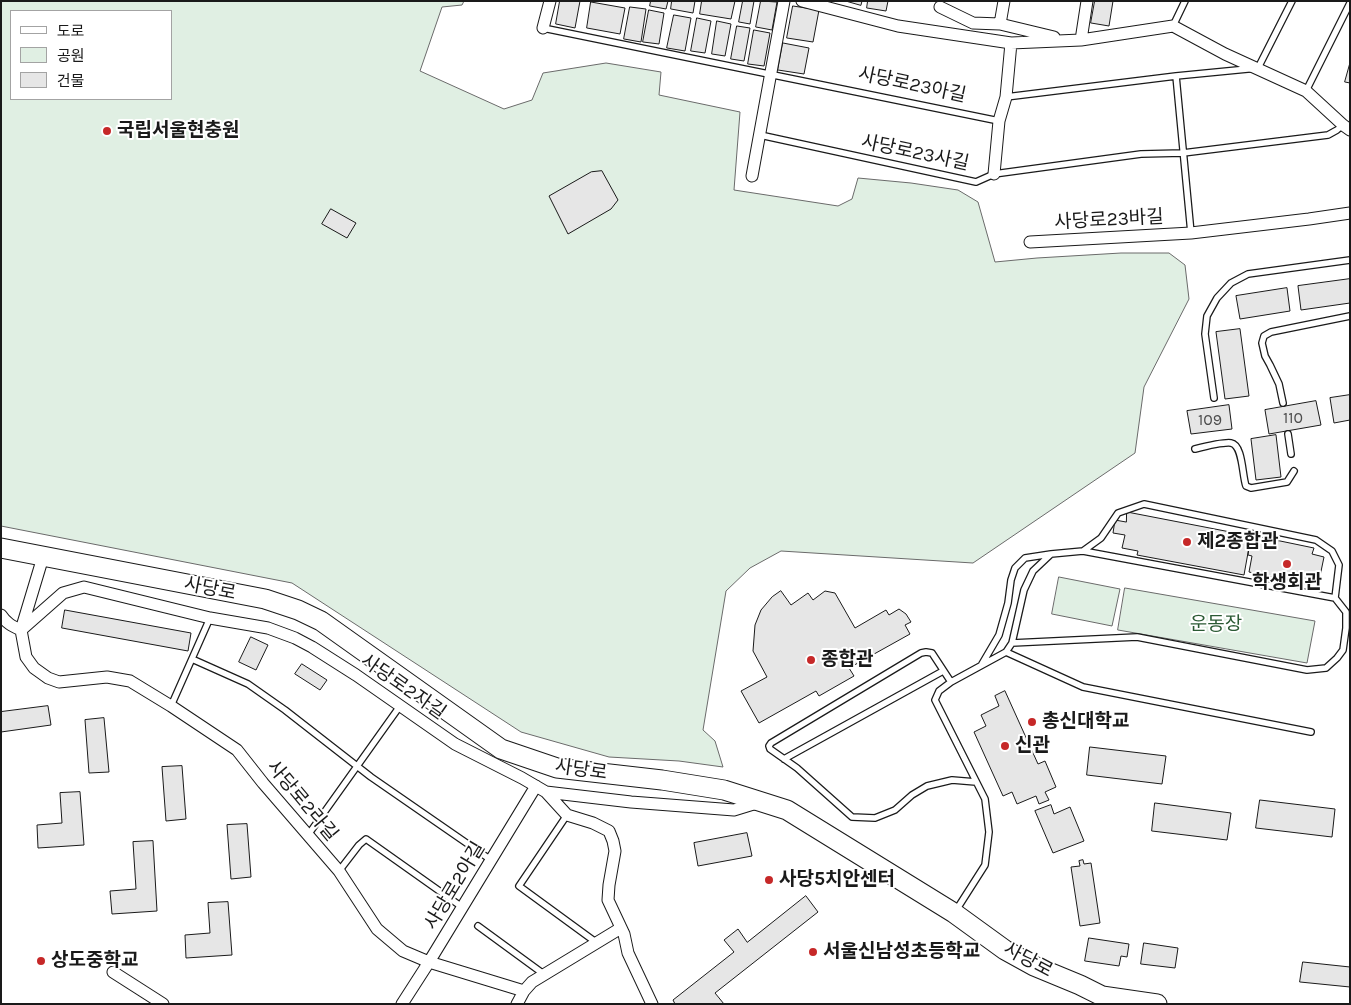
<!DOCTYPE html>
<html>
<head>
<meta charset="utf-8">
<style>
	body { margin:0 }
	#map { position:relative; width:1351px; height:1005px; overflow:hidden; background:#fff; font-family:Karla,"Noto Sans KR",sans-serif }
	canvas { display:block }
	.frame { position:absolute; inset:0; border:2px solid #1a1a1a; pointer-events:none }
	.legend { position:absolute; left:10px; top:10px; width:162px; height:90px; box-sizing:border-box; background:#fff; border:1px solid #a3a3a3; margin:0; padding:6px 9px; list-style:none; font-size:15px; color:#1a1a1a }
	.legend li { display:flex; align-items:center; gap:10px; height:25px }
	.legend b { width:25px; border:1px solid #a3a3a3 }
</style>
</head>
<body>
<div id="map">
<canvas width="1351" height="1005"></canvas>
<div class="frame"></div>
<ul class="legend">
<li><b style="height:6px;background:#fff"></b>도로</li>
<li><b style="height:14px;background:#e0efe3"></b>공원</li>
<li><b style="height:14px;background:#e6e6e6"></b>건물</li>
</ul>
</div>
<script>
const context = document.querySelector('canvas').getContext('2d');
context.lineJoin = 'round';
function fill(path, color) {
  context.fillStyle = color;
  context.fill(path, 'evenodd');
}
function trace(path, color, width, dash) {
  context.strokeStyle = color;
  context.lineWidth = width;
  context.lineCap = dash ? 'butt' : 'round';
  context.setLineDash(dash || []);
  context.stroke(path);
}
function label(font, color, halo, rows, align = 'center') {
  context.font = font + ' Karla,"Noto Sans KR",sans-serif';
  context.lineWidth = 4;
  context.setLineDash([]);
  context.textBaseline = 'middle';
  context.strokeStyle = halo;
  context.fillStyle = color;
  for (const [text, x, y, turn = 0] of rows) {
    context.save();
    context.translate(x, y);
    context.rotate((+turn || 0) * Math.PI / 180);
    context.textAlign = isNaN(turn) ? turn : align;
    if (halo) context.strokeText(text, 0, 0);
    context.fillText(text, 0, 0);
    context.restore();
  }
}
const green = new Path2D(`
	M1 1H464L462 5 442 7 420 71 504 109 532 100 543 73 606 63 661 72 659 95 740 112 734 190 838 206 852 199 858 178 911 183 958 190 978 202 995 262 1037 258 1121 253H1169L1185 265 1189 299 1144 387 1135 453 973 563 781 551 750 568 726 591 703 730 715 741 723 767 679 761 609 757 521 732 292 583 1 526ZM11 11H171V99H11Z
	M1059 577 1120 589 1112 626 1052 614Z
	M1125 588 1315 621 1307 663 1118 630Z`);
const building = new Path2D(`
	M560 1H580L575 28 556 24Z
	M651 1H668L666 9 650 6Z
	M672 1H695L693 13 671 9Z
	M702 1H735L731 19 700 14Z
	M743 1H754L750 24 739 22Z
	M761 1 777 2 772 30 756 27Z
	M846 1H862L861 5Z
	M868 1H888L886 11 867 8Z
	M1095 1H1113L1109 26 1091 23Z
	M591 2 625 8 620 34 587 28Z
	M793 6 819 10 813 42 787 38Z
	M630 7 646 9 641 42 624 39Z
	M649 10 664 13 659 44 643 42Z
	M674 15 691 18 685 51 667 48Z
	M697 18 711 21 705 53 691 51Z
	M717 21 731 24 725 56 712 54Z
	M737 26 750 28 744 61 731 59Z
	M754 30 770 33 764 66 748 64Z
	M783 43 809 48 804 74 778 70Z
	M1350 63V83L1345 82Z
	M602 171 618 200 611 209 568 234 549 196 591 172Z
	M331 209 356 223 347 238 322 224Z
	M1350 279V303L1301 310 1298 286Z
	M1287 288 1290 311 1240 319 1236 296Z
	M1240 329 1249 396 1225 399 1216 332Z
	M1350 395V420L1334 423 1330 398Z
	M1316 401 1321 425 1269 434 1265 410Z
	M1229 405 1232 429 1191 434 1187 411Z
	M1276 435 1281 477 1256 480 1251 439Z
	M1127 512 1251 536 1244 575 1137 555 1138 551 1122 548 1125 535 1113 533 1115 520 1126 522Z
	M1256 536 1314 548 1312 554 1324 557 1319 581 1307 579 1306 584 1249 572 1252 556 1248 555 1249 547 1254 548Z
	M781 591 791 605 808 593 813 600 825 591 835 593 855 628 886 610 889 615 899 609 906 614 911 622 905 625 910 634 849 668 854 676 819 696 816 691 759 723 741 691 767 677 753 651 755 625 761 610 772 597Z
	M65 610 191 633 188 651 62 628Z
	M251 637 268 645 256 670 239 662Z
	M302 664 327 680 320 690 295 674Z
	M1005 691 1038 764 1045 761 1056 787 1045 792 1049 800 1039 804 1036 796 1017 804 1012 792 1003 796 974 732 986 726 981 715 999 706 995 696Z
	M48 706 51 725 1 732V712Z
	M104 718 109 772 89 773 85 720Z
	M1090 747 1166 756 1162 784 1087 775Z
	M182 766 186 819 166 821 162 767Z
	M80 792 84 845 38 848 37 825 62 823 60 793Z
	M1260 800 1335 809 1332 837 1256 828Z
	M1155 803 1231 813 1227 840 1152 831Z
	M1051 805 1054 814 1070 807 1084 841 1053 853 1035 811Z
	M247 824 251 877 231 879 227 825Z
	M747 833 752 856 698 866 694 843Z
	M153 841 157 911 112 914 110 891 136 889 133 842Z
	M1083 860 1084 864 1091 863 1100 923 1080 926 1071 867 1080 866 1079 861Z
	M806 896 818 912 715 993 724 1004H675L673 1000 734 952 724 940 738 929 747 942Z
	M228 902 232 955 186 958 185 935 210 933 208 903Z
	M1089 938 1129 944 1127 957 1121 956 1119 966 1085 961Z
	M1144 943 1178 948 1175 968 1141 964Z
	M1303 962 1350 967V987L1300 982Z`);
const service = new Path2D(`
	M1173 26 1185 1
	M543 28 999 121
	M1176 76 1191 233
	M1306 91 1350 3
	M1006 97 1176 76 1258 68 1292 1
	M760 135 976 182 994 174 1141 154 1183 153 1328 135 1337 130 1343 125
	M1214 398 1205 334 1207 316 1217 298 1231 283 1248 274 1350 260
	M1283 403 1279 384 1270 365 1265 356 1262 343 1264 336 1271 332 1350 316
	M1288 434 1291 454
	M1195 449C1203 447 1224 442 1231 443 1243 445 1242 475 1246 486L1251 488 1287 482 1294 471
	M1012 643 1137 637 1307 670 1326 668 1337 658 1343 650 1346 628V612L1335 598 1083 551
	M1006 652 1083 687 1311 732
	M192 659 248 684 285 710 371 777 491 860
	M982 664 999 635 1008 603 1011 580 1015 568 1025 558 1051 554
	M951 682 932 653 926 652 921 653 771 743 769 746 770 749 797 768 852 817 875 818 895 810 912 795 927 786 952 780 976 782
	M171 706 210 618
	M784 759 943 671
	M567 815 519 886 597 943
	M308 835 400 706
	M339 871 359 845 366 839 462 907
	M955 912 985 865 989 832 985 799 935 700 939 691 951 682 1006 652 1012 643 1024 590 1033 571 1051 554 1083 551 1101 538 1118 513 1144 504 1316 540 1332 551 1339 565 1335 598
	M478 926 545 975`);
const minor = new Path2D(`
	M802 1 898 26 1011 43 1081 40 1173 26 1225 54 1306 91 1343 125 1350 130
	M1004 1 1000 24 1054 37
	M940 7 973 23 1000 24
	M543 28 550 1
	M1081 40 1087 1
	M994 174 999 121 1006 97 1011 43
	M752 176 784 1
	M1030 242 1191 233 1309 219 1350 213
	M43 557 21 630 26 657 34 668 48 678 59 682 107 677 130 681 171 706 237 750 263 783 339 871 377 929 403 951 429 962 524 991
	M1 615C6 623 12 626 21 630L63 593 84 587 210 618 268 628 295 638 312 647 356 675 455 744 522 778 546 792 567 815 593 823 609 831 613 841 615 851 609 885 608 900 624 934 628 953 652 1004
	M546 792 631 802 734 810 760 802
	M113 972 163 1004
	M402 1004 429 962 536 786
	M517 1004 524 991 532 982 621 928`);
const primary = new Path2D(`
	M1 548 265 599 298 610 321 621 501 749 557 768 662 780 724 790 787 810 954 913 1005 950 1034 966 1080 985 1102 996 1157 1004`);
const markers = [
	[107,131,5,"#c62828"],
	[1187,542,5,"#c62828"],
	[1287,564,5,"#c62828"],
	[811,660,5,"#c62828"],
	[1032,722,5,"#c62828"],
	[1005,746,5,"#c62828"],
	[769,880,5,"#c62828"],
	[813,952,5,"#c62828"],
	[41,961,5,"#c62828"]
];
const numberNames = [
	["110",1293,418],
	["109",1210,420]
];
const streetNames = [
	["사당로23아길",912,85,12],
	["사당로23사길",915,153,12],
	["사당로23바길",1109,220,-3],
	["사당로",210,589,11],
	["사당로2자길",403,687,35],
	["사당로",581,770,8],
	["사당로2라길",302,801,50],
	["사당로2아길",455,886,-59],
	["사당로",1028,960,28]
];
const poiNames = [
	["국립서울현충원",117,131],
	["제2종합관",1197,542],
	["학생회관",1287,583,"center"],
	["종합관",821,660],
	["총신대학교",1042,722],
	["신관",1015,746],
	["사당5치안센터",779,880],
	["서울신남성초등학교",823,952],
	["상도중학교",51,961]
];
const parkNames = [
	["운동장",1216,625]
];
fill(green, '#e0efe3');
trace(green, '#6a6a6a', 1);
fill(building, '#e6e6e6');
trace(building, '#1a1a1a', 1);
trace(service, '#1a1a1a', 8);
trace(minor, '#1a1a1a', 13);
trace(primary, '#1a1a1a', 21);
trace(service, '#fff', 5.5);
trace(minor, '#fff', 11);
trace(primary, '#fff', 19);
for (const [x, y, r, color] of markers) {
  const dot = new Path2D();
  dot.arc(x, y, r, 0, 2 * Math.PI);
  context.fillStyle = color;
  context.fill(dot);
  trace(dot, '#fff', 2);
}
label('16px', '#4d4d4d', null, numberNames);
label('19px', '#1a1a1a', '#fff', streetNames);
label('bold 19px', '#1a1a1a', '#fff', poiNames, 'left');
label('19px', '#2b5a34', '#fff', parkNames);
</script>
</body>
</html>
